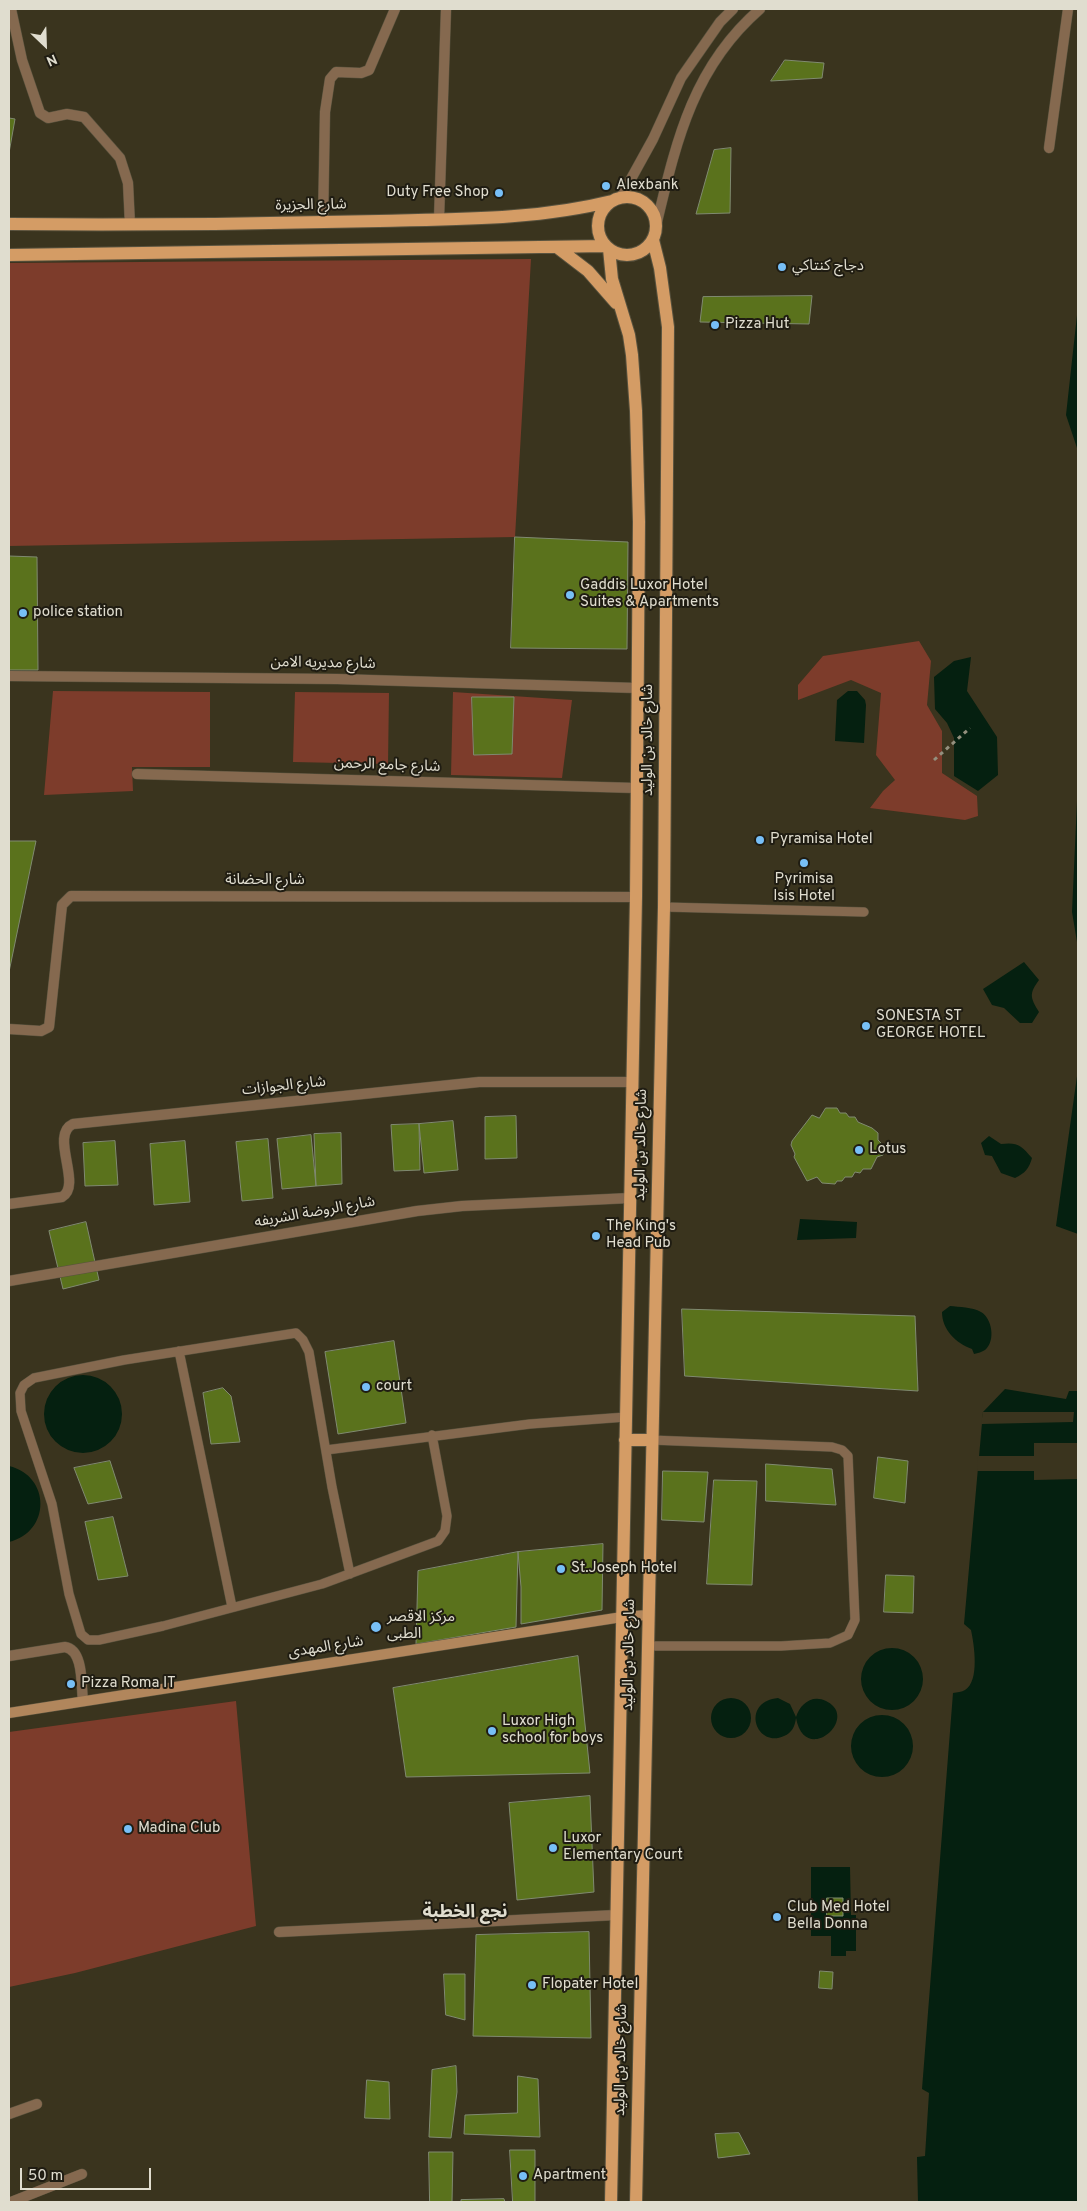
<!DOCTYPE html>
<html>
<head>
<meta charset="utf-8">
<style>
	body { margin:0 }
	#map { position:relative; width:1087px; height:2211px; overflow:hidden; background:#3a341e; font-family:Overpass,sans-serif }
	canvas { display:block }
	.frame { position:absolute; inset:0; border:10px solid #e0ddcf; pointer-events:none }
	.north { position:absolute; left:20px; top:20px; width:50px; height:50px; -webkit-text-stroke:4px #1f1c12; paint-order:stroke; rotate:156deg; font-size:14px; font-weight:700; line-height:20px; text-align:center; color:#e0ddcf }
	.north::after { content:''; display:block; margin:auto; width:18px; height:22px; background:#e0ddcf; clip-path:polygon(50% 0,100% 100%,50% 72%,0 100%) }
	.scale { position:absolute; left:20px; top:2168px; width:131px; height:22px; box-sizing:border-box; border:2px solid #e0ddcf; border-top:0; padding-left:6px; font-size:15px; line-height:18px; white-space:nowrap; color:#e0ddcf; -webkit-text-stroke:4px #1f1c12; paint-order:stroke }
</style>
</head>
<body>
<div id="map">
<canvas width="1087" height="2211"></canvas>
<div class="frame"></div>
<div class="north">N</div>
<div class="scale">50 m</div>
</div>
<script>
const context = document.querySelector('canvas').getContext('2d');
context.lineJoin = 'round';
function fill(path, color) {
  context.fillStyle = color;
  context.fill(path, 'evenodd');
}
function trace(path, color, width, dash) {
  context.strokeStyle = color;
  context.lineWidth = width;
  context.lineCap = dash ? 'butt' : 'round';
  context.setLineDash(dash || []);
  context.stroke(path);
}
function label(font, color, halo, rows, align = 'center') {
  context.font = font + ' Overpass,"Noto Sans Arabic",sans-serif';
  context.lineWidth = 4;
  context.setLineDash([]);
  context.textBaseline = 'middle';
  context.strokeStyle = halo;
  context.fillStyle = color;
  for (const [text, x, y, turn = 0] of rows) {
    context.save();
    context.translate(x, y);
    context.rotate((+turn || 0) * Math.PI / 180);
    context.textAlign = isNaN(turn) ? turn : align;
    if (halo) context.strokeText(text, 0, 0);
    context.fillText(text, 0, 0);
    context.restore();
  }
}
const green = new Path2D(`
	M531 259 515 537 9 546V263Z
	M919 641 931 661 927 705 942 731V773L977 796 978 816 965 820 870 808 883 791 895 780 876 755 881 693 851 680 798 700V685L823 656Z
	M53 691 210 692V767H132L133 791 44 795Z
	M295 692 389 693 388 764 293 762Z
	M453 692 572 700 562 778 451 775ZM472 697H514L512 754 474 755Z
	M236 1701 256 1926 75 1973 9 1987V1732Z`);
const water = new Path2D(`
	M1078 306V451L1066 415Z
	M971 657 967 691 997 737 998 775 978 791 954 776V738L947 723 935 709 934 677 954 661Z
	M848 691H857L865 700 866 705 864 743 835 741 837 700Z
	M1078 779V948L1072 912Z
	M1024 962 1039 980C1029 994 1030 997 1039 1012L1032 1023H1020L1004 1008 992 1005 983 989Z
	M1078 1069V1234L1056 1226Z
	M989 1136 1001 1144C1017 1142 1021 1145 1032 1158 1029 1169 1025 1173 1015 1178L1001 1173 992 1156 985 1155 981 1143Z
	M800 1219 857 1222 856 1238 797 1240Z
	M950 1306C959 1307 972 1307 981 1312 992 1318 996 1341 985 1350 982 1352 978 1353 974 1354L972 1349C956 1343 942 1330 942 1312Z
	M44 1414a39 39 0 1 1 78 0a39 39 0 1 1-78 0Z
	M1005 1389 1066 1399 1069 1391H1078V2202H918L917 2157 925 2156 929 2093 922 2089 953 1693C957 1692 962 1692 965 1690 980 1681 974 1644 971 1630L964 1624 983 1412Z
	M9 1466C51 1476 51 1532 9 1542Z
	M861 1679a31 31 0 1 1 62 0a31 31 0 1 1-62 0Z
	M711 1718a20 20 0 1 1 40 0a20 20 0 1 1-40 0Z
	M778 1698 790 1704 796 1717C800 1704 812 1694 826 1701 861 1718 805 1767 796 1718 795 1726 792 1733 784 1736 756 1749 740 1702 778 1698Z
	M851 1746a31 31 0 1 1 62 0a31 31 0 1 1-62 0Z
	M811 1867H850L851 1915H856V1951H846V1956H831V1936H811Z`);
const pier = new Path2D(`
	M983 1412H1074L1073 1422 981 1424Z
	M1034 1443H1078V1479L1034 1480V1471H977L978 1456H1034Z`);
const building = new Path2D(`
	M785 60 824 63 822 78 771 81Z
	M9 118 15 119 9 153Z
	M731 148 730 213 696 214 714 150Z
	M812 296 809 324 700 322 703 297Z
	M515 537 628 542 627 649 511 648Z
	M9 556 37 557 38 670H9Z
	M472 697H514L512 754 474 755Z
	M9 841H36L9 972Z
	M826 1108H837L840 1113H846L849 1117H855L858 1122 872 1128 878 1133V1140L885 1147 883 1155 877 1157 871 1169H863L860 1173 855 1172 852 1177H845L842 1181H837L835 1184 822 1183 817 1177 807 1181 794 1157 795 1154 791 1145 792 1141 812 1115 819 1118Z
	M516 1116 517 1158 485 1159V1117Z
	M453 1121 458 1170 424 1173 419 1124Z
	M419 1124 420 1170 394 1171 391 1125Z
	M341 1133 342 1184 316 1186 314 1134Z
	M311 1135 316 1186 282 1189 277 1139Z
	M268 1139 273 1198 242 1201 236 1142Z
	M115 1141 118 1185 85 1186 83 1143Z
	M185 1141 190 1202 154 1205 150 1144Z
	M86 1222 99 1280 63 1289 49 1231Z
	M682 1309 915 1316 918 1391 685 1376Z
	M394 1341 406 1423 338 1434 325 1352Z
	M223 1388 231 1396 240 1442 211 1444 203 1393Z
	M878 1457 908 1461 905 1503 874 1498Z
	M110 1461 122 1498 88 1504 74 1468Z
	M766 1464 832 1469 836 1505 766 1501Z
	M663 1471 708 1472 704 1522 662 1520Z
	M714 1480 757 1481 752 1585 707 1584Z
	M113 1517 128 1576 98 1580 85 1522Z
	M603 1544 602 1610 521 1624V1587L518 1552Z
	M518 1552 516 1627 416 1644 418 1571Z
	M886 1575 914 1576 913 1613 884 1612Z
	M578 1656 590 1773 406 1777 393 1688Z
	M590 1796 594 1892 517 1900 509 1803Z
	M827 1898H843V1916H827Z
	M589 1932 591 2038 473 2036 476 1935Z
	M820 1971 833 1972 832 1989 819 1988Z
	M444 1974H465V2020L446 2015Z
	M456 2066 457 2092 451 2138 429 2137 432 2070Z
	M518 2076 538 2079 540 2137 464 2134 465 2115 517 2113Z
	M367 2080 389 2082 390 2119 365 2118Z
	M739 2133 750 2154 718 2158 715 2134Z
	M510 2150H535V2202H513Z
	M429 2152H453L452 2202H430Z
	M504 2199 505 2202H461V2200Z`);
const path = new Path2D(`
	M934 760 970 728`);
const lane = new Path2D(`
	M664 907 864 912
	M179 1351 232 1607
	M326 1450 530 1424 626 1417
	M350 1574 332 1487 309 1352 303 1340 296 1333 124 1360 34 1378 24 1385 20 1393 21 1411 52 1504 69 1594 81 1634 88 1640H99L163 1626 322 1584 438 1541 445 1531 447 1516 432 1435
	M647 1646H781L830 1643 848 1635 855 1620 848 1456 842 1450 832 1447 651 1440`);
const street = new Path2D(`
	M11 9 22 60 40 113 48 118 67 114 84 117 120 158 128 183 130 225
	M1049 148 1068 9
	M621 197 653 139 681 78 720 22 733 9
	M439 219 446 9
	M323 222 325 112 330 79 336 72 361 73 369 70 395 9
	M656 226C676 143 692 68 760 9
	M9 676 337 679 637 688
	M137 774 636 788
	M9 1029 41 1031 49 1027 62 905 71 896 636 897
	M9 1204 62 1197C83 1185 49 1135 73 1124L479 1082H632
	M9 1281 417 1211 462 1206 630 1198
	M9 1656 65 1647C84 1650 81 1686 83 1701
	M279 1932 616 1915
	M9 2114 37 2104
	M11 2202 82 2174`);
const secondary = new Path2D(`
	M9 1713 622 1617 647 1615`);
const primary = new Path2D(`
	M598 226a29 29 0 1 1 58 0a29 29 0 1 1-58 0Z
	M9 224C132 225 256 224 379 221 457 219 536 220 612 201
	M558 248 588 271 616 303
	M609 249 612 279 629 335 632 355 636 411 639 522 636 897 611 2202
	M9 255 606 246
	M625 1440H651
	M636 2202 664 907 668 327 660 268 653 240`);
const markers = [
	[606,186,5,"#77bff7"],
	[499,193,5,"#77bff7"],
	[782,267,5,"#77bff7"],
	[715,325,5,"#77bff7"],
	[570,595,5,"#77bff7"],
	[23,613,5,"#77bff7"],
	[760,840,5,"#77bff7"],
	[804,863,5,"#77bff7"],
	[866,1026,5,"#77bff7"],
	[859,1150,5,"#77bff7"],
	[596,1236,5,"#77bff7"],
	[366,1387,5,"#77bff7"],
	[561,1569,5,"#77bff7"],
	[376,1627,6,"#77bff7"],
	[71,1684,5,"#77bff7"],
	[492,1731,5,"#77bff7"],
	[128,1829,5,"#77bff7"],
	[553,1848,5,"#77bff7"],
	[777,1917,5,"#77bff7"],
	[532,1985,5,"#77bff7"],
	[523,2176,5,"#77bff7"]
];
const poiNames = [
	["Alexbank",616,186],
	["Duty Free Shop",489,193,"right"],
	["دجاج كنتاكي",792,267],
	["Pizza Hut",725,325],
	["Gaddis Luxor Hotel",580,586],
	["Suites & Apartments",580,603],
	["police station",33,613],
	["Pyramisa Hotel",770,840],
	["Pyrimisa",804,880,"center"],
	["Isis Hotel",804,897,"center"],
	["SONESTA ST",876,1017],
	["GEORGE HOTEL",876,1034],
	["Lotus",869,1150],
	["The King's",606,1227],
	["Head Pub",606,1244],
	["court",376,1387],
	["St.Joseph Hotel",571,1569],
	["مركز الاقصر",387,1618],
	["الطبى",387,1635],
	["Pizza Roma IT",81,1684],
	["Luxor High",502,1722],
	["school for boys",502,1739],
	["Madina Club",138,1829],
	["Luxor",563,1839],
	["Elementary Court",563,1856],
	["Club Med Hotel",787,1908],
	["Bella Donna",787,1925],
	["Flopater Hotel",542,1985],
	["Apartment",533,2176]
];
const streetNames = [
	["شارع الجزيرة",311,206,-1],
	["شارع مديريه الامن",323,664,1],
	["شارع خالد بن الوليد",649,740,-90],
	["شارع جامع الرحمن",387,766,2],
	["شارع الحضانة",265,881],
	["شارع الجوازات",284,1087,-6],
	["شارع خالد بن الوليد",642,1145,-89],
	["شارع الروضة الشريفه",315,1213,-10],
	["شارع المهدى",326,1648,-9],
	["شارع خالد بن الوليد",630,1655,-89],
	["شارع خالد بن الوليد",622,2060,-89]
];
const quarterNames = [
	["نجع الخطبة",465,1913]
];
fill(green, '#7d3c2b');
fill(water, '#052010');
fill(pier, '#3a341e');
fill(building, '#5a721c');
trace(building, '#808a71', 1);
trace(lane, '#58523e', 10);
trace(street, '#58523e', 11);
trace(secondary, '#58523e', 11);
trace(primary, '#58523e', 14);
trace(path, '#94907e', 3, [4, 4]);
trace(lane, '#85694f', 9);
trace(street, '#85694f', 10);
trace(secondary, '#b1865c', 10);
trace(primary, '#d49c65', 12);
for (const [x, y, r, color] of markers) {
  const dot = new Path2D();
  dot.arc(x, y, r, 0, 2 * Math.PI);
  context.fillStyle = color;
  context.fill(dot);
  trace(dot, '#1f1c12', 2);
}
label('15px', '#e0ddcf', '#1f1c12', poiNames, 'left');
label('15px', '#e0ddcf', '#1f1c12', streetNames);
label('bold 18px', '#e0ddcf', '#1f1c12', quarterNames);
</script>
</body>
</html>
